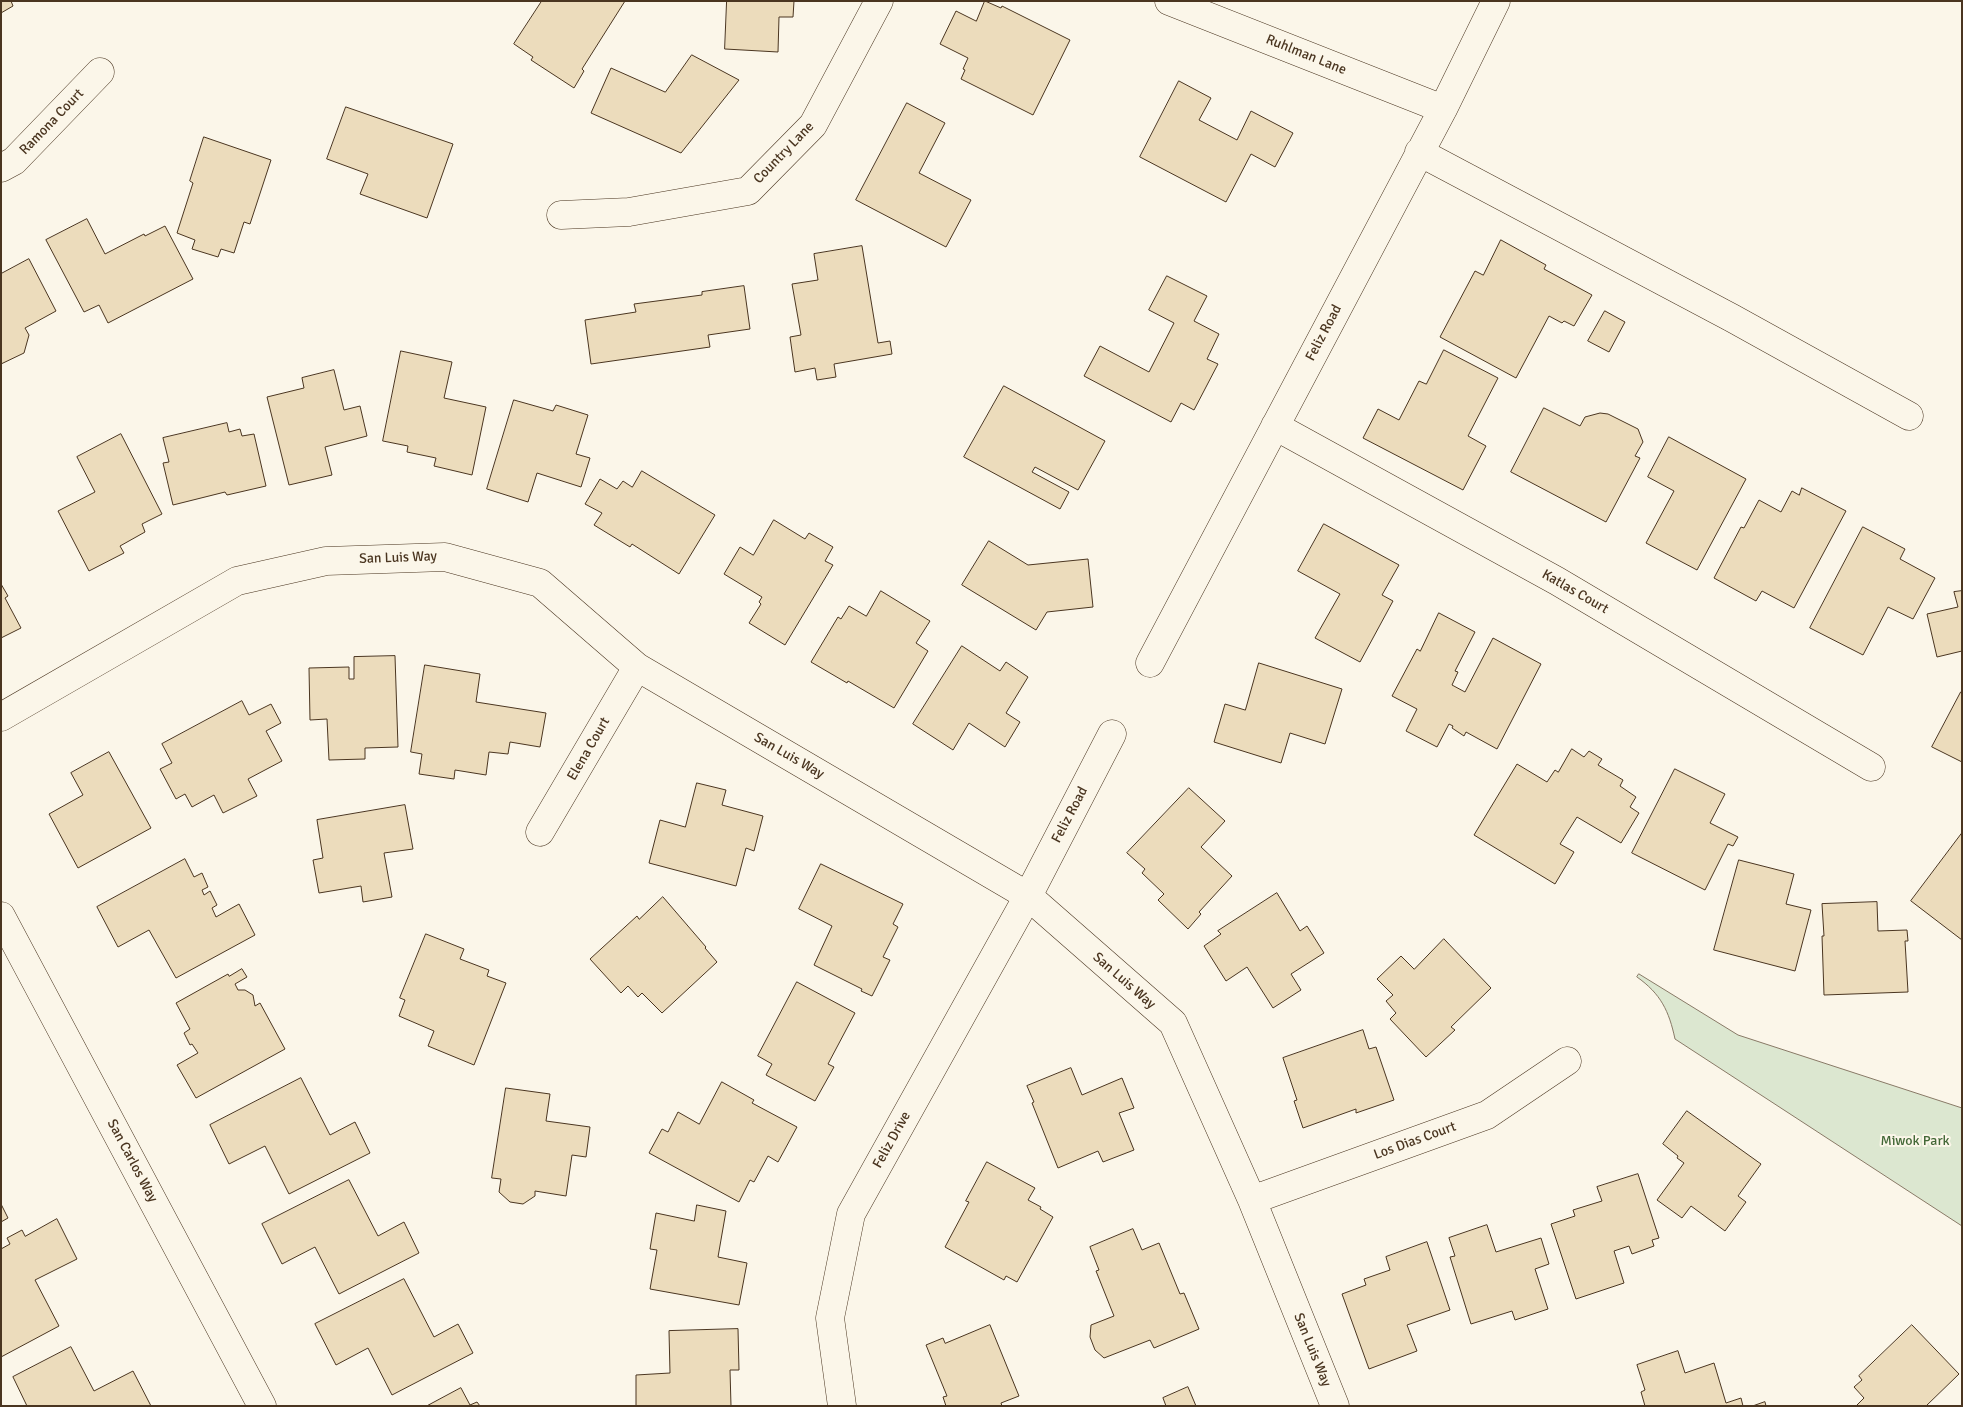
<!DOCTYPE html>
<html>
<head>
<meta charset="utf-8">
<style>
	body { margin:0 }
	#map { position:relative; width:1963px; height:1407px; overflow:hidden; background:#fbf6e9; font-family:Signika,sans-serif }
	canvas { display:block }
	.frame { position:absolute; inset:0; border:2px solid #4a3520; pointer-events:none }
</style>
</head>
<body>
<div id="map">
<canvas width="1963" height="1407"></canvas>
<div class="frame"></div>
</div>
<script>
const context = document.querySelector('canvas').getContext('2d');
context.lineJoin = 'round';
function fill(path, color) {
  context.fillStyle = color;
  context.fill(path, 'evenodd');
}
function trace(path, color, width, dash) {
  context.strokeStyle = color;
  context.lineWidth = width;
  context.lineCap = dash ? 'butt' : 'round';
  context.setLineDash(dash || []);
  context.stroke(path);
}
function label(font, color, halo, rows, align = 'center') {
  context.font = font + ' Signika,sans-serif';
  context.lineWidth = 4;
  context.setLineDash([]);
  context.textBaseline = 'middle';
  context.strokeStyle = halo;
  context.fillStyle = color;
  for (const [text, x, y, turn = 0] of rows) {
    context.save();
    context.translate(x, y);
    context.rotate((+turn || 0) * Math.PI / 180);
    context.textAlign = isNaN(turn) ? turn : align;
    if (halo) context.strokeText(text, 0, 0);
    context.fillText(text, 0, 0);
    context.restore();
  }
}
const green = new Path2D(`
	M1639 974 1738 1035 1962 1108V1226L1675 1039C1669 1011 1661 994 1637 977Z`);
const building = new Path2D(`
	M1 1H11L13 6 1 13Z
	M542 1H625L582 69 584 71 574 88 531 60 533 57 514 44Z
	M727 1H794L793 17H779L778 52 725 49Z
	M985 1 1001 8 1002 6 1070 40 1033 115 961 79 965 70 963 69 968 58 940 44 956 11 976 21Z
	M692 55 739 80 681 153 591 113 611 68 665 92Z
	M1179 81 1211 98 1199 120 1237 140 1251 111 1293 133 1275 167 1251 154 1226 202 1140 157Z
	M907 103 945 123 919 173 971 200 946 247 856 200Z
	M346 107 453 144 427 218 360 194 368 174 327 159Z
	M204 137 271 160 250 224 244 222 234 253 221 249 218 257 192 249 195 240 177 233 193 183 190 181Z
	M87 219 105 254 144 234 145 236 165 226 193 279 108 323 99 305 84 312 46 240Z
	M1501 240 1546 265 1544 269 1592 295 1574 326 1564 321 1562 323 1549 316 1516 378 1440 337 1475 271 1483 275Z
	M862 246 878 343 890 341 892 354 834 364 836 377 817 380 815 368 795 372 790 337 801 335 792 284 818 280 814 254Z
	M29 259 56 311 25 328 29 335 24 353 1 364V274Z
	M1167 276 1207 296 1194 321 1219 334 1207 359 1218 364 1194 410 1181 403 1171 422 1084 376 1100 346 1149 372 1174 323 1149 310Z
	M744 286 750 329 708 335 710 347 591 364 585 320 636 312 634 304 702 295V292Z
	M1605 311 1625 322 1609 352 1588 341Z
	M1444 350 1498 378 1468 436 1486 446 1463 490 1363 438 1378 409 1399 420 1419 381 1426 384Z
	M401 351 452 362 444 398 486 407 472 475 434 466 436 458 407 452 408 446 383 441Z
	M334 370 344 410 360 406 367 436 325 447 332 475 289 485 267 397 304 388 302 378Z
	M1004 386 1105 441 1078 490 1035 467 1032 472 1069 492 1060 509 964 457Z
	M514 400 553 411 556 405 588 415 576 454 590 458 581 487 537 473 528 502 487 489Z
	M1544 408 1580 426 1585 417 1600 413 1608 414 1638 429 1643 442 1635 456 1640 458 1606 522 1511 472Z
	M227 423 229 432 240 429 242 436 254 434 266 486 227 495 225 492 173 505 163 463 169 462 163 438Z
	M121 434 162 514 142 524 145 532 120 546 124 553 89 571 58 511 95 492 77 457Z
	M1669 437 1746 479 1697 570 1646 543 1674 491 1648 477Z
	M642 471 715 515 679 574 632 544 630 547 594 525 602 513 585 504 600 479 617 489 623 481 632 487Z
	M1802 488 1846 511 1794 608 1762 591 1756 601 1714 578 1741 527 1744 528 1759 500 1781 512 1792 491 1799 495Z
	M774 520 805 539 809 533 833 547 825 561 833 565 785 645 749 623 761 604 759 602 762 597 724 574 740 547 753 555Z
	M1324 524 1399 565 1382 595 1393 601 1360 662 1315 638 1340 594 1298 571Z
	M1863 527 1905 549 1900 559 1935 578 1913 619 1888 607 1863 655 1810 628Z
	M989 541 1028 565 1088 559 1093 607 1047 612 1036 630 962 585Z
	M1 584 8 596 5 598 21 628 1 638Z
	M881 591 930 621 916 643 928 651 894 708 848 681 847 683 811 662 838 617 841 619 849 606 866 616Z
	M1962 591V651L1937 657 1927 614 1958 607 1954 592Z
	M1439 613 1475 632 1455 671 1458 672 1452 685 1465 692 1493 638 1541 664 1497 749 1466 732 1464 736 1452 728 1453 726 1449 724 1437 747 1406 731 1417 709 1392 696 1417 649 1420 651Z
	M962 646 1000 671 1006 662 1028 677 1006 713 1020 722 1005 747 969 723 953 750 913 724Z
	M395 656 398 747 365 748V759L329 760 327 719 310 720 309 668 349 667V679H354V657Z
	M1259 663 1342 689 1325 744 1290 733 1281 763 1214 742 1225 704 1245 710Z
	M425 665 480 674 476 702 546 713 540 747 510 742 508 754 489 752 486 775 455 770 454 779 419 774 422 754 411 752Z
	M1961 692H1962V762L1932 747Z
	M242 701 249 715 271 704 281 723 266 731 282 761 248 779 257 796 223 813 214 795 192 807 185 794 176 799 160 769 172 763 162 744Z
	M1572 749 1584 757 1589 751 1602 759 1598 765 1623 780 1620 786 1636 797 1630 807 1639 813 1621 843 1577 817 1560 844 1574 852 1555 884 1474 835 1517 764 1547 782 1555 770 1558 772Z
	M109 752 151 828 78 868 49 814 83 795 71 773Z
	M1675 769 1725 794 1710 823 1738 837 1733 846 1728 844 1705 890 1632 853Z
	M697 783 726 790 722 805 763 816 754 851 746 848 736 886 649 863 660 820 685 827Z
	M1189 788 1225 821 1201 847 1232 876 1199 912 1201 914 1188 929 1158 900 1164 894 1142 873 1145 869 1127 853Z
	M405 805 413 849 384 853 392 897 363 902 361 886 319 893 313 860 323 858 317 820Z
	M1962 833V940L1911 901Z
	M185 859 194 877 202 873 208 887 202 890 204 895 210 891 217 905 212 908 216 917 239 904 255 935 176 978 149 930 118 947 97 907Z
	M1739 860 1794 874 1786 904 1811 910 1795 971 1714 950Z
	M821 864 903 904 893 924 898 927 883 957 890 960 872 996 861 991 862 989 814 965 832 926 799 909Z
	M1277 893 1300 931 1307 926 1324 953 1291 974 1301 990 1273 1008 1247 967 1226 981 1204 946 1221 934 1218 931Z
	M663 897 706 947 705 948 717 962 662 1013 642 993 638 997 628 986 621 993 590 959 637 916 639 919Z
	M1877 902 1878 931 1907 930 1908 941H1905L1908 992 1824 995 1822 936H1824L1822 904Z
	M426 934 464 949 460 959 489 970 487 976 506 983 474 1065 428 1046 434 1031 399 1016 405 1000 400 998Z
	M1444 939 1491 988 1451 1027 1455 1030 1426 1057 1390 1019 1396 1013 1386 1001 1393 995 1377 979 1401 956 1414 969Z
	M242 969 247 977 235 984 238 990H245L253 995 255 1006 260 1003 285 1049 196 1098 177 1065 198 1053 192 1044 190 1045 184 1033 190 1029 176 1003 228 974 229 976Z
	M797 982 855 1013 828 1064 834 1067 815 1101 766 1075 772 1064 758 1056Z
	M1363 1030 1369 1049 1376 1047 1394 1100 1356 1113V1109L1303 1128 1294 1101 1297 1100 1283 1058Z
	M1071 1068 1082 1095 1122 1078 1134 1108 1119 1113 1134 1150 1103 1162 1098 1151 1058 1168 1032 1103 1034 1102 1027 1086Z
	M301 1078 330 1135 355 1122 370 1153 289 1194 265 1146 229 1164 210 1125Z
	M722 1082 754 1100 752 1103 797 1127 778 1162 768 1156 754 1182 750 1180 739 1202 649 1153 662 1129 668 1132 678 1112 699 1124Z
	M506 1088 550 1094 546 1121 590 1127 586 1157 572 1155 566 1196 535 1191V1196L523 1204 510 1202 499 1192 501 1179 492 1178Z
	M1687 1111 1761 1164 1738 1196 1746 1202 1725 1231 1691 1206 1682 1218 1657 1200 1684 1163 1677 1158 1678 1156 1663 1144Z
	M987 1162 1035 1188 1028 1200 1041 1207 1040 1209 1053 1217 1017 1282 1006 1276 1004 1280 945 1247 969 1202 966 1201Z
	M1638 1174 1659 1238 1652 1240 1654 1246 1632 1254 1629 1246 1614 1251 1624 1283 1576 1299 1551 1224 1575 1216 1573 1210 1602 1201 1597 1187Z
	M349 1180 378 1236 404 1222 419 1253 339 1294 315 1247 282 1264 262 1224Z
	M1 1204 8 1218 1 1222Z
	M697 1205 726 1211 718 1257 747 1263 739 1305 650 1289 657 1250 650 1249 656 1213 694 1221Z
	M57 1219 77 1259 35 1280 59 1326 1 1357V1249L10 1244 7 1238 22 1230 25 1236Z
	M1487 1225 1496 1252 1541 1238 1549 1264 1535 1269 1548 1309 1515 1320 1512 1311 1471 1324 1450 1257 1455 1256 1449 1238Z
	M1133 1229 1142 1250 1159 1243 1180 1294 1184 1293 1199 1329 1154 1348 1150 1340 1104 1358 1095 1350 1090 1337 1091 1325 1114 1316 1096 1271 1099 1270 1090 1247Z
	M1427 1242 1450 1310 1407 1325 1417 1351 1369 1369 1342 1294 1366 1285 1364 1279 1390 1270 1386 1257Z
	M404 1279 434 1337 458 1324 473 1353 392 1395 368 1348 336 1365 315 1324Z
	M990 1325 1019 1396 1001 1403 1002 1406H946L943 1397 947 1396 926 1345 943 1338 945 1343Z
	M1912 1325 1959 1374 1926 1406H1856L1864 1398 1854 1387 1862 1380 1859 1376Z
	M738 1329 739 1370H730L731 1406H636V1375L670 1373 669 1331Z
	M71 1347 94 1391 133 1371 151 1406H27L13 1377Z
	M1678 1351 1685 1373 1714 1363 1726 1403 1741 1398 1743 1406H1645L1641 1392 1645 1390 1637 1365Z
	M1188 1387 1196 1406H1166L1163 1398Z
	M461 1388 470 1405 477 1402 480 1406H427Z
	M1765 1402 1766 1406H1753Z`);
const minor = new Path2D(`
	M1169 1 1443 109
	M1419 152 1732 318 1909 416
	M1 168 14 161 100 72
	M561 215 629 212 748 191 813 125 879 1
	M1275 426 1557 581 1871 767
	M1150 663 1443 109 1496 1
	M1 717 237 581 326 561 445 557 540 583 637 667 1028 896 1173 1023 1252 1200 1335 1406
	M540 832 637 667
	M1 916 262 1406
	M1252 1200 1487 1115 1567 1061
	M842 1406 830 1318 851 1214 1028 896 1112 734`);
const streetNames = [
	["Ruhlman Lane",1306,55,22],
	["Ramona Court",52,122,-46],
	["Country Lane",784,153,-46],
	["Feliz Road",1324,333,-62],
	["San Luis Way",398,558,-2],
	["Katlas Court",1575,592,30],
	["Elena Court",589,749,-60],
	["San Luis Way",789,756,30],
	["Feliz Road",1070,815,-62],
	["San Luis Way",1124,981,41],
	["Feliz Drive",892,1140,-61],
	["Los Dias Court",1415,1141,-20],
	["San Carlos Way",132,1161,62],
	["San Luis Way",1312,1350,68]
];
const parkNames = [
	["Miwok Park",1915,1141]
];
fill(green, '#dce7d0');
trace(green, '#887966', 1);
fill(building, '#ecdcbc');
trace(building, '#4a3520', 1);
trace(minor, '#4a3520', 29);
trace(minor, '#fbf6e9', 28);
label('14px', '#4a3520', '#fbf6e9', streetNames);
label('14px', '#436837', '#fbf6e9', parkNames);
</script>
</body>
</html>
